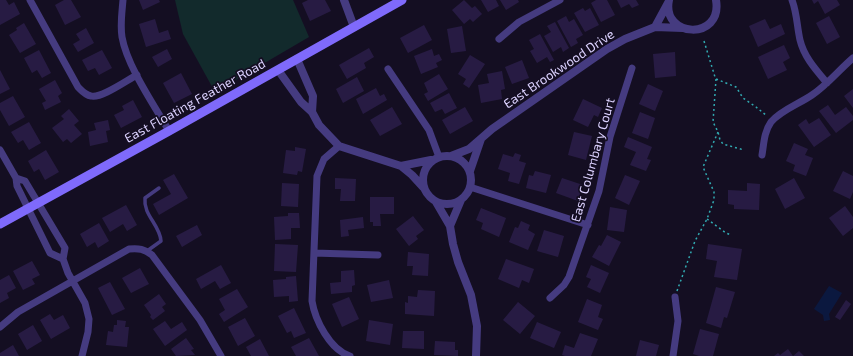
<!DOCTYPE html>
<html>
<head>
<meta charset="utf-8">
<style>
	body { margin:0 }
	canvas { display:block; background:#140e22 }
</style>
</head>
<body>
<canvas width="853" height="356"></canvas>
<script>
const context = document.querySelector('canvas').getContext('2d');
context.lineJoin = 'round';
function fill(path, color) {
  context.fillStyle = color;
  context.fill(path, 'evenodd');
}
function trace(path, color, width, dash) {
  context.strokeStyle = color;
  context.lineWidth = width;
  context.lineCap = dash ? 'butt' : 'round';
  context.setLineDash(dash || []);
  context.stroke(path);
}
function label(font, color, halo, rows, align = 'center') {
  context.font = font + ' "Exo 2",sans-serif';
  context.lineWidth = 3.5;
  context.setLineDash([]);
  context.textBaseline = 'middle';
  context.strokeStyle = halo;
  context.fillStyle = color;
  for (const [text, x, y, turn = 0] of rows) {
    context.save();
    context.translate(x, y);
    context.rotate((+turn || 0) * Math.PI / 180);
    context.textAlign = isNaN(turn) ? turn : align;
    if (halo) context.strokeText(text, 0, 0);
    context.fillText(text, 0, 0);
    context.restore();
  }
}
const green = new Path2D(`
	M175 0H293L309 37 215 92 183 34Z`);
const water = new Path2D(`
	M829 286 842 293 829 314 830 320 824 321 823 315 814 309Z`);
const building = new Path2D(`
	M0 0H6L9 5 14 2 20 14 0 25Z
	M64 0H71L81 17 65 25 55 5Z
	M139 0H159L160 2 143 10Z
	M308 0H325L331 11 310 21 302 3Z
	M464 0 472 8 475 6 482 14 473 22 470 19 464 24 452 10Z
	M481 0H496L499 6 488 12Z
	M500 0H518L519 2 506 10Z
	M596 0H607L615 15 601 22 591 3Z
	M617 0H636L639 5 632 8 629 4 621 8Z
	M812 0H837L840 5 825 14 818 1 814 4Z
	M583 8 585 11 590 8 599 25 585 32 574 13Z
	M566 16 569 22 574 19 583 35 576 39 578 43 571 47 557 21Z
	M829 16 840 37 827 44 816 23Z
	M155 19 159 33 168 30 171 39 146 47 139 24Z
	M765 19 770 29 781 24 785 34 758 47 749 26Z
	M555 22 569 48 563 52 561 47 553 52 544 36 551 32 547 26Z
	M24 23 36 44 20 53 9 35 17 30 16 28Z
	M424 25 432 40 408 53 400 38Z
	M462 26 466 51 451 53 447 29Z
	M86 28 94 43 78 52 73 44 80 40 76 34Z
	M540 34 554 60 550 62 547 57 537 63 530 51 534 49 529 40Z
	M784 45 790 58 783 62 787 70 768 79 758 57Z
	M369 48 374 57 364 63 366 68 347 79 339 65Z
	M167 49 172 59 158 67 152 57Z
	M432 49 434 56 439 54 442 60 436 63 438 67 421 74 414 56Z
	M39 50 51 73 42 78 37 70 32 73 24 58Z
	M102 50 112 68 99 75 95 68 88 71 82 60Z
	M675 52 676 76 655 78 653 54Z
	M470 55 485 64 469 88 463 84 466 79 458 74Z
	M522 60 529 78 512 84 505 67Z
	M0 70 10 89 0 94Z
	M502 71 505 89 501 90 502 99 481 103 478 85 489 83 487 74Z
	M181 73 192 94 174 103 163 83Z
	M439 74 448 89 428 101 424 94 428 92 424 83Z
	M357 77 364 91 343 103 336 89Z
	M55 80 62 93 58 96 61 102 45 110 42 103 46 101 39 89Z
	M648 84 663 91 655 111 639 104Z
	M376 88 380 96 384 94 387 100 363 114 356 99Z
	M853 89V108L844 96Z
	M449 93 457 108 445 114 442 109 435 112 430 103Z
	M13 96 25 117 9 126 0 110V103Z
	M583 99 602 108 598 117 594 115 588 127 573 120Z
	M133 100 142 117 121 128 114 115 124 110 122 106Z
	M828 105 835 115 846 107 853 116V120L836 133 819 111Z
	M392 107 402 124 380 136 370 120Z
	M465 107 473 121 450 134 442 120Z
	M69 109 79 121 74 125 82 134 71 143 67 139 63 142 52 128 64 119 61 116Z
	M640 112 655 118 648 139 632 133Z
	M819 118 831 135 814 147 798 125 806 119 809 124Z
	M108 120 110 130 106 131 108 142 90 146 88 132 96 130 94 123Z
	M29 122 41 143 29 150 23 140 18 143 11 132Z
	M574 132 592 136 586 160 568 155Z
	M628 137 652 147 647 159 651 160 646 171 630 165 636 152 624 147Z
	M794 143 808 149 805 155 813 158 806 176 793 171 795 165 786 161Z
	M295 147 306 149 302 172 298 171 297 175 283 173 286 150 295 151Z
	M46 150 59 172 45 180 39 169 34 172 28 161Z
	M515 153 521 155 519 161 526 163 519 184 508 181 510 173 498 169 503 154 513 157Z
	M535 171 551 175 546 193 526 188 529 175 533 176Z
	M843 171 853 176V192L850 199 833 191Z
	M174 174 188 198 159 215 153 204 171 194 163 180Z
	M625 175 640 181 629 205 615 198Z
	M335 178 356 179 355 201H340L341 189H335Z
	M562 178 583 185 578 201 556 193Z
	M794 178 805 198 785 209 775 189Z
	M282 183 299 184 298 207 281 206Z
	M747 183 760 184 759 210 734 209V205L728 204V190L747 191Z
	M370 197H394V214H380L381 226H373V222H370Z
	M126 205 137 225 127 231 123 224 110 232 102 218Z
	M845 206 853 217V228L843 236 829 218Z
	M610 207 627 210 624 232 607 230Z
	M481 208 506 218 499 237 481 229 483 223 476 220Z
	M288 213H299L300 228H291V239L275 240 274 217 288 216Z
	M413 216 424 230 416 236 418 239 409 246 396 229Z
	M363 217 364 228 348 230 349 236 341 237 340 220Z
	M521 221 530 225 528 230 535 234 528 250 509 242 515 227 518 228Z
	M99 223 109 241 98 248 95 242 87 247 80 234Z
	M197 225 202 235 182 247 176 236Z
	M544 230 564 236 558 257 537 251Z
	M607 235 621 242 609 266 592 257 599 245 601 246Z
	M275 244 298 245 296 272 274 271Z
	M708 244 742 249 737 280 714 277 717 261 706 259Z
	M408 252 429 254 428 276 412 275 413 266H407Z
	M506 259 534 269 529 283 522 280 519 288 498 279Z
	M32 261 40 275 32 279 35 284 23 290 13 271Z
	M221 265 231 283 220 289 215 281 201 289 196 279Z
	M591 265 609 273 600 293 587 287 591 279 586 277Z
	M140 268 149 284 131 293 122 278Z
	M354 270 355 285 352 286V292L331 294 330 283 341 282V271Z
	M9 275 16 288 7 293 9 298 0 303V280Z
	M296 276 298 301 289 302V296L274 297 273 280 286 279V277Z
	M389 280 393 298 371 302 367 285Z
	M110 282 125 309 112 315 98 288Z
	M716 287 735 292 727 318 724 317 721 328 706 323Z
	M237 289 248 307 224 322 219 314 225 310 219 299Z
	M418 290 435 291 434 316 405 314V302L408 303V296L417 297Z
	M159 294 166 304 162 307 165 311 153 320 150 317 151 315 144 305Z
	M349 297 359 319 342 327 332 304Z
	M587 299 602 305 598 317 603 319 598 330 578 322Z
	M846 300 851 304 840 320 835 317Z
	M518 302 535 316 520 334 503 320Z
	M294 308 306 333 294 338 291 331 287 333 278 316Z
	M50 314 54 320 63 315 70 328 51 339 40 320Z
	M245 318 255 336 238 346 228 327Z
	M117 320 126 321 125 327H129L127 347 106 345 108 331 113 332 114 325H117Z
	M369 320 393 324 390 345 366 341Z
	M165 321 171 329 182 322 187 330 165 346 153 329Z
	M537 322 561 332 554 348 530 338Z
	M33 325 42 341 27 350 18 334Z
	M700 329 719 334 713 356H699L693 354Z
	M403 331H424V349L402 348Z
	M580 333 598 339 591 356H565L562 355 565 345 574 348Z
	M186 338 194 349 191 350 195 355 176 356 171 349Z
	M309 338 319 356H296L291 347Z
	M260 339 269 356H251L246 347Z
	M640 340 659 345 656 356H636Z
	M435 341 455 342V350H458V356L434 355Z
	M13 345 19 356H0V353Z
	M788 349 793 356 799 351 804 356H774L778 353 780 355Z`);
const path = new Path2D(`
	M704 41 715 77 716 79 736 87 743 98 756 107 767 116
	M716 79 713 122 718 132 720 140 723 144 744 150
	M707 219 726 233 731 235
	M677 291 695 241 707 219 714 200V192L703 167 718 132`);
const service = new Path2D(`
	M147 251 161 241C160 225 143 215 145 198L159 188`);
const minor = new Path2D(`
	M30 0 78 87C82 91 85 95 91 96 101 99 127 80 137 75
	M123 0C122 12 120 25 122 37 127 66 154 105 169 131
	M792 0C797 13 797 27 800 40 804 57 816 70 827 83
	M499 39 519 22 560 0
	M388 69 429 130 439 157
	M339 146 324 159 317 176 312 301C315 320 330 350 350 356
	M0 150 16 178
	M762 155C764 143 764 132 771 122 781 110 799 104 812 95 827 85 839 70 853 58
	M16 178 25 181 65 248 63 259 50 253 17 186Z
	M470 187 588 225
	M314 253 378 255
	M63 259 68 273 85 303 89 319 88 332 82 356
	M550 298 564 285 569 277 599 191 610 137 632 68
	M0 327 18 312 129 249C139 248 144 249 152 255L200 320 221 356
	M673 356 678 321 675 297`);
const tertiary = new Path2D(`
	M344 0 354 27
	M669 0C661 38 723 41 716 0
	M655 27 668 3
	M297 59 313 96 312 112
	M278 70 301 102 312 112 319 125 339 146 401 166 412 175 423 187
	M423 180a24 24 0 1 1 48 0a24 24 0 1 1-48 0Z
	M451 156 469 149 492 129 607 49 625 39 655 27 683 28
	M401 166 431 160
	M470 171 481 139
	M436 202 450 226 453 244 458 262 471 295 477 326 476 356
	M450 226 461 200`);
const secondary = new Path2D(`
	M0 224 169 131 402 0`);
const streetNames = [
	["East Brookwood Drive",559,69,-34],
	["East Floating Feather Road",195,101,-29],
	["East Columbary Court",593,160,-74]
];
fill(green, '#122a2c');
fill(water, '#0b183f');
fill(building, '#271b43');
trace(path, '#31aab1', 1.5, [2, 3]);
trace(service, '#453b80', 3.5);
trace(minor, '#453b80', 7);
trace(tertiary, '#453b80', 8);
trace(secondary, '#7f6afb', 9);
label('13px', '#dbd1fe', '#140e22', streetNames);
</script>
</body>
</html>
